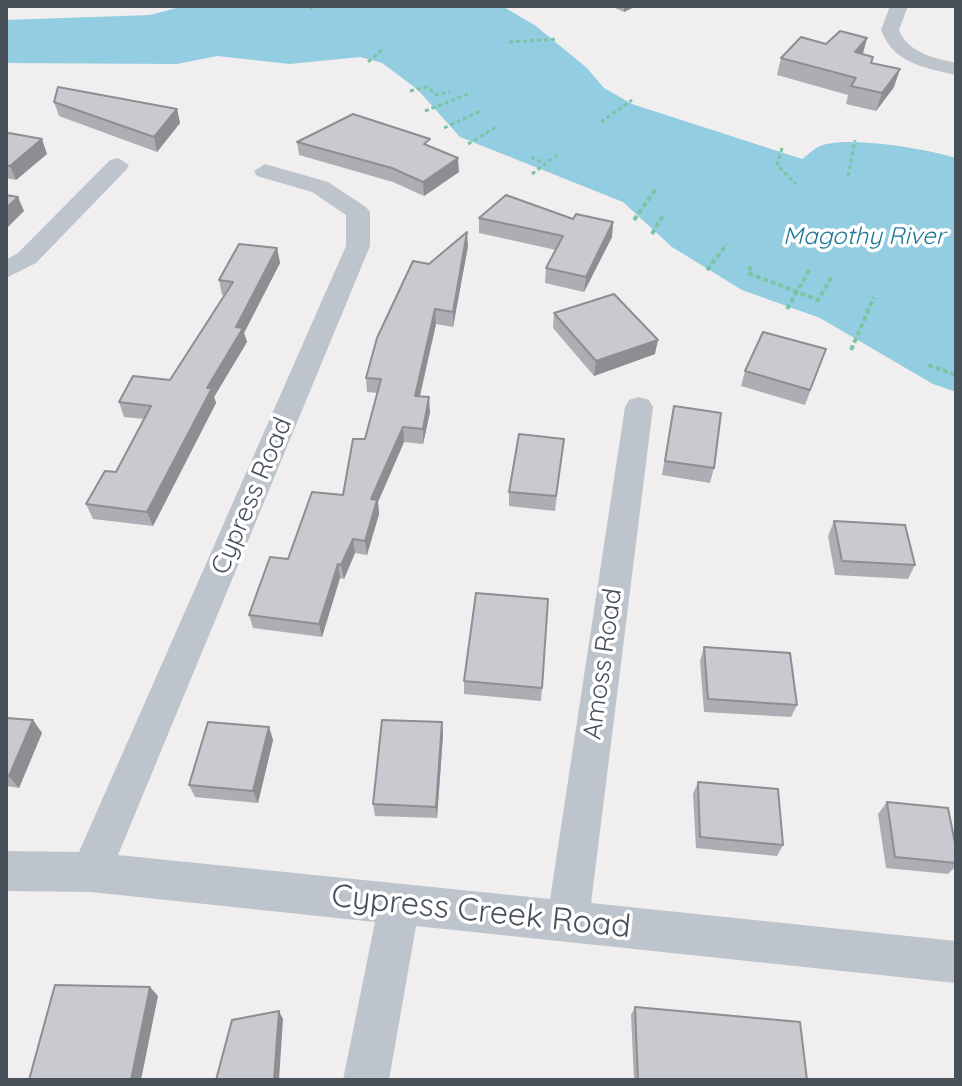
<!DOCTYPE html>
<html>
<head>
<meta charset="utf-8">
<style>
	body { margin:0 }
	#map { position:relative; width:962px; height:1086px; overflow:hidden; background:#f0eeee; font-family:Quicksand,sans-serif }
	canvas { display:block }
	.frame { position:absolute; inset:0; border:8px solid #485059; pointer-events:none }
</style>
</head>
<body>
<div id="map">
<canvas width="962" height="1086"></canvas>
<div class="frame"></div>
</div>
<script>
const context = document.querySelector('canvas').getContext('2d');
context.lineJoin = 'round';
function fill(path, color) {
  context.fillStyle = color;
  context.fill(path, 'evenodd');
}
function trace(path, color, width, dash) {
  context.strokeStyle = color;
  context.lineWidth = width;
  context.lineCap = dash ? 'butt' : 'round';
  context.setLineDash(dash || []);
  context.stroke(path);
}
function label(font, color, halo, rows, align = 'center') {
  context.font = font + ' Quicksand,sans-serif';
  context.lineWidth = 7;
  context.setLineDash([]);
  context.textBaseline = 'middle';
  context.strokeStyle = halo;
  context.fillStyle = color;
  for (const [text, x, y, turn = 0] of rows) {
    context.save();
    context.translate(x, y);
    context.rotate((+turn || 0) * Math.PI / 180);
    context.textAlign = isNaN(turn) ? turn : align;
    if (halo) context.strokeText(text, 0, 0);
    context.fillText(text, 0, 0);
    context.restore();
  }
}
const water = new Path2D(`
	M184 6H502L536 26 587 68 604 88 632 104 802 159C808 155 815 147 823 145 849 136 929 149 956 158V392L933 384 820 318 742 290 672 247 623 202 460 137 417 89 382 63 360 57 290 64 217 56 177 64 6 63V20L150 15Z`);
const pathFar1 = new Path2D(`
	M311 6V13
	M509 42 558 39
	M368 62 384 48
	M410 91 427 87 437 95 450 91
	M425 111 471 93
	M601 122 632 100
	M444 128 480 111
	M468 144 496 127
	M782 148 777 165 796 184
	M531 157 545 164
	M532 174 557 155
	M848 176 855 140`);
const path = new Path2D(`
	M634 220 656 189
	M652 234 663 215
	M751 266 748 273 818 300 832 276
	M707 270 727 244
	M787 309 810 269
	M851 350 874 297
	M928 365 956 375`);
const street = new Path2D(`
	M890 6H908L899 30C908 53 934 58 956 63V75C925 68 893 63 881 30Z
	M118 158 129 165 126 170 36 263 6 278V260L18 253 110 160Z
	M265 164 328 182 366 207 370 212V246L118 855 550 899 625 407 629 400 639 397 649 400 653 407 591 903 956 941V983L416 926 389 1080H343L375 922 91 892 6 891V851L79 852 346 246V215L312 192 257 176 254 171Z`);
const wall = new Path2D(`
	M610 6H636L624 12Z
	M867 38 863 54 894 87 876 111 846 104 848 95 777 75 781 58 826 44Z
	M54 102 177 109 180 123 157 152 59 116Z
	M6 135 47 154 16 180 6 178Z
	M297 142 430 147 459 172 424 196 393 182 299 155Z
	M479 218 573 219 613 222 612 237 584 292 545 283 546 268 556 250 479 233Z
	M468 246 453 327 436 324 420 397 430 412 423 444 404 442 378 502 379 514 367 555 355 553 344 579 340 578 322 637 253 628 249 615 288 559 343 495 365 439 378 393 367 392 366 378 429 264Z
	M277 248 280 263 244 333 247 342 214 397 216 403 153 526 93 519 86 504 116 472 144 419 124 417 119 402 170 380 225 295H222L219 280Z
	M554 313 655 354 594 376 553 328Z
	M826 349 805 405 741 386 745 371Z
	M671 421 714 468 710 483 662 475Z
	M564 439 555 511 509 506V492Z
	M834 521 915 565 908 579 835 575 828 536Z
	M548 599 541 701 464 694V681Z
	M704 647 797 705 791 717 704 712 700 661Z
	M6 718 33 720 42 733 19 788 6 786Z
	M442 722 443 735 437 818 375 816 373 804Z
	M269 727 273 740 258 803 195 797 189 785Z
	M698 782 783 845 777 856 696 848 693 794Z
	M887 802 956 848V866L948 874 886 868 878 814Z
	M635 1007 807 1080H634L631 1015Z`);
const shadedWall = new Path2D(`
	M624 6H636L624 12Z
	M867 38 862 56 855 52Z
	M900 69 894 87 876 111 882 93Z
	M177 109 180 123 157 152 154 137Z
	M42 139 47 154 16 180 10 166Z
	M458 158 459 172 424 196 423 182Z
	M18 197 24 211 6 229V208Z
	M613 222 612 237 584 292 586 277Z
	M467 232 468 246 453 327V312Z
	M277 248 280 263 244 333 247 342 214 397 216 403 153 526 147 512 236 327Z
	M435 309 436 324 416 411 415 396Z
	M658 340 655 354 594 376 596 361Z
	M429 397 430 412 423 444V429Z
	M403 427 404 442 378 502 379 514 367 555 365 541 371 499Z
	M353 539 355 553 344 579 341 565Z
	M338 564 340 578 322 637 319 624Z
	M33 720 42 733 19 788 9 776Z
	M442 722 443 735 437 818 436 807Z
	M269 727 273 740 258 803 253 791Z
	M150 987 158 996 141 1080H131Z
	M279 1011 283 1019 279 1080H274Z`);
const building = new Path2D(`
	M840 31 867 38 855 52 873 57 871 63 900 69 882 93 851 86 856 78 781 58 801 37 826 44Z
	M58 87 177 109 154 137 54 102Z
	M353 114 430 139 424 144 458 158 423 182 392 168 297 142Z
	M9 133 42 139 10 166 6 165V135Z
	M6 195 18 197 6 208Z
	M506 195 573 219 576 214 613 222 586 277 546 268 563 236 479 218Z
	M467 232 453 312 435 309 415 396 429 397 423 429 403 427 371 499 377 500 365 541 353 539 341 565 338 564 319 624 249 615 270 557 288 559 312 492 343 495 353 439H365L381 379 366 378 377 338 413 261 429 264Z
	M239 244 277 248 236 327 243 328 207 388H212L147 512 86 504 105 471 116 472 151 406 119 402 133 376 170 380 233 282 219 280Z
	M614 294 658 340 596 361 554 313Z
	M763 332 826 349 810 390 745 371Z
	M674 406 721 413 714 468 665 461Z
	M519 434 564 439 556 496 509 492Z
	M834 521 905 525 915 565 842 561Z
	M476 593 548 599 542 688 464 681Z
	M704 647 790 653 797 705 708 699Z
	M6 718 33 720 9 776 6 775Z
	M382 720 442 722 436 807 373 804Z
	M208 722 269 727 253 791 189 785Z
	M698 782 778 789 783 845 700 837Z
	M887 802 948 808 956 848V863L895 857Z
	M55 985 150 987 131 1080H29Z
	M635 1007 800 1022 807 1080H638Z
	M279 1011 274 1080H216L232 1020Z`);
const farWaternames = [
	["Magothy River",864,237]
];
const streetNames = [
	["Cypress Road",252,496,-67],
	["Amoss Road",603,664,-82]
];
const nearStreetnames = [
	["Cypress Creek Road",481,912,6]
];
fill(water, '#92cde2');
trace(pathFar1, '#7cc4a4', 3, [4, 3]);
trace(path, '#7cc4a4', 4, [5, 3]);
fill(street, '#bec4cb');
fill(wall, '#adaeb3');
fill(shadedWall, '#8d8d92');
fill(building, '#c9cad0');
trace(building, '#8d8d92', 2);
label('italic 24px', '#1b7899', '#fff', farWaternames);
label('26px', '#485059', '#fff', streetNames);
label('32px', '#485059', '#fff', nearStreetnames);
</script>
</body>
</html>
